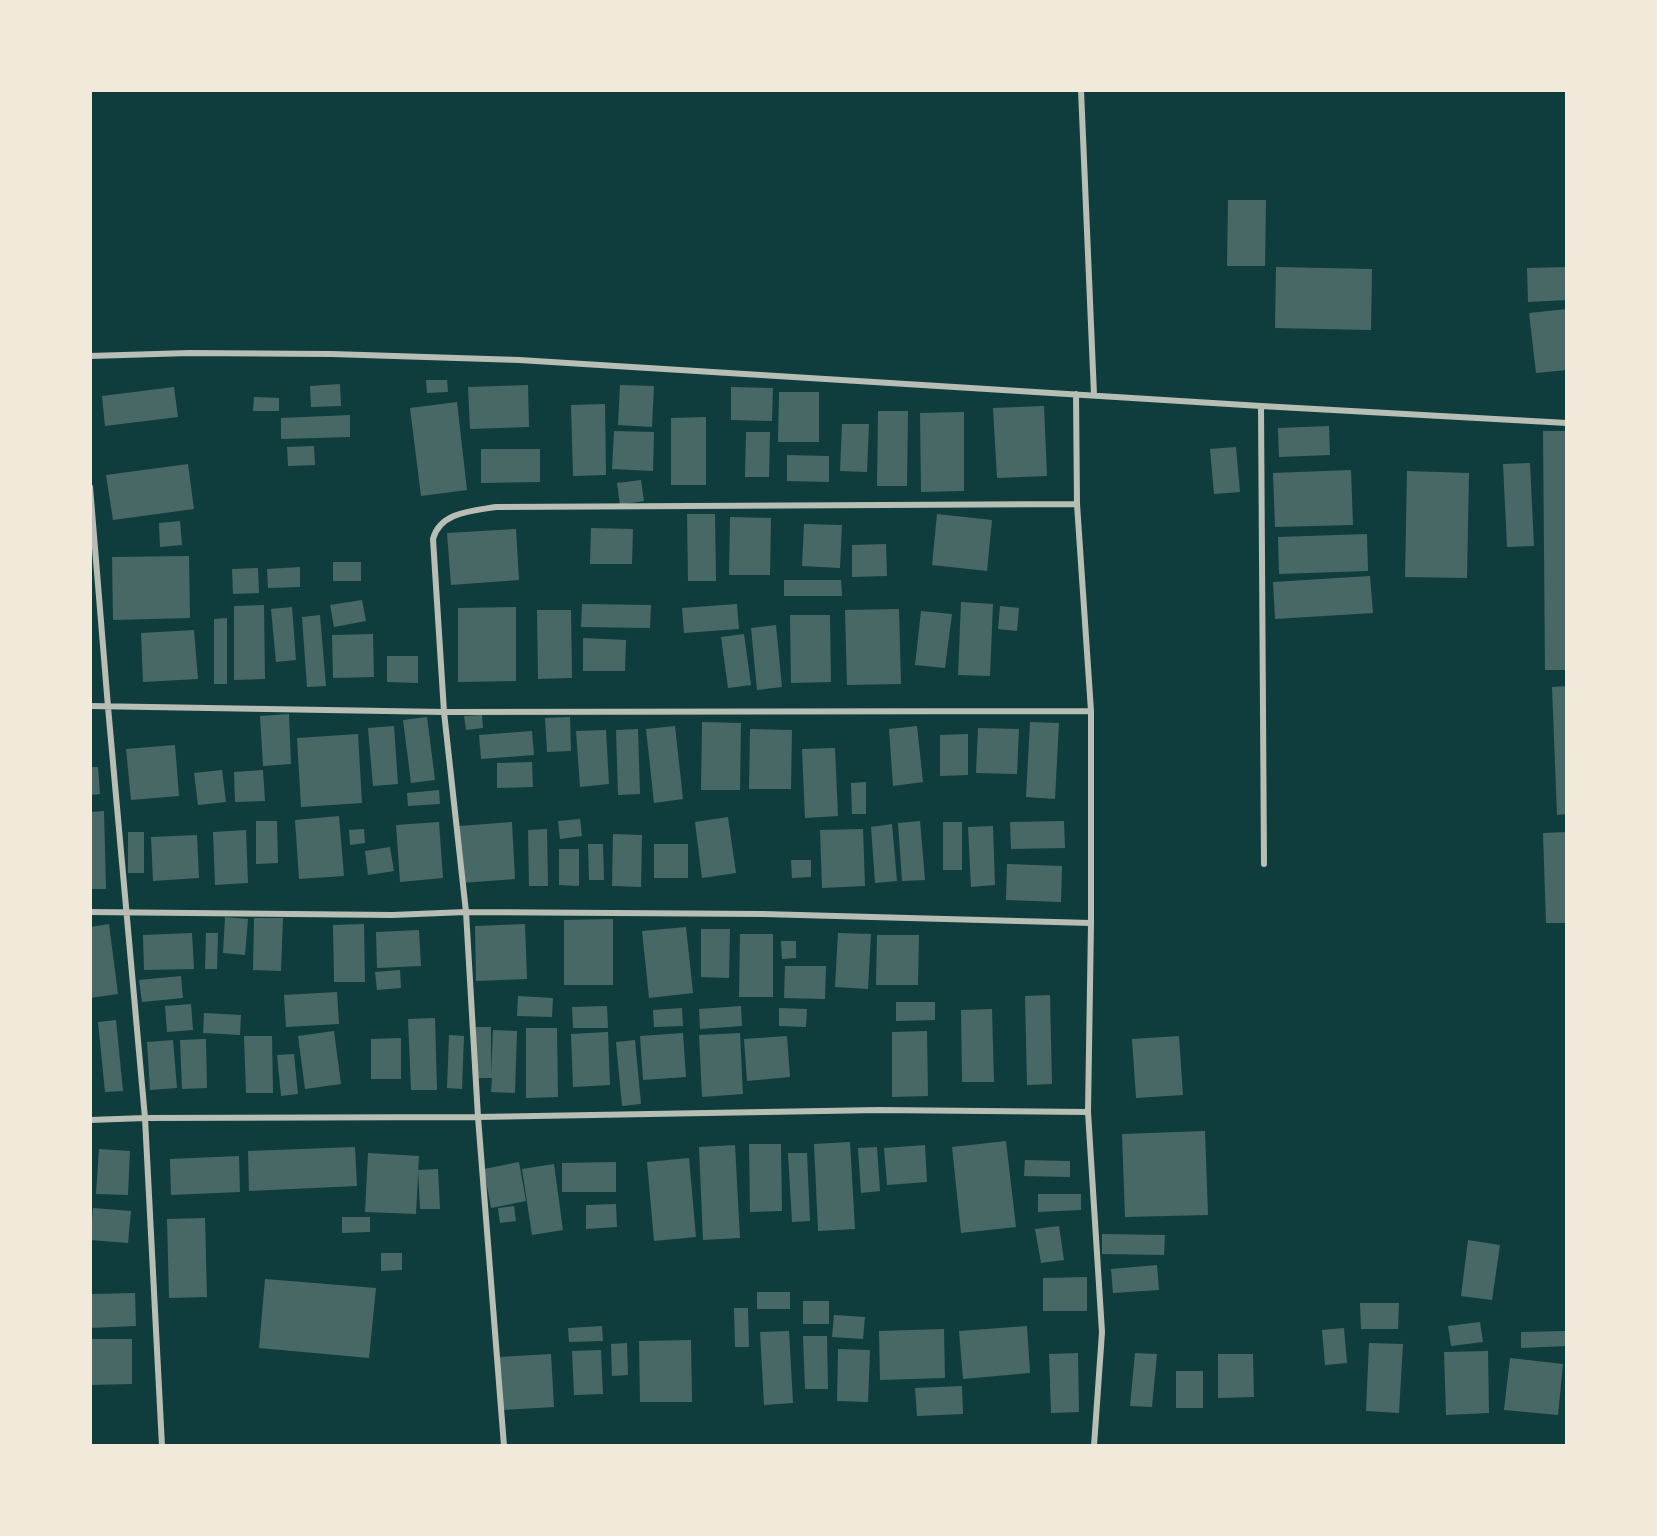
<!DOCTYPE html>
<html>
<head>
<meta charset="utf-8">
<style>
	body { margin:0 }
	#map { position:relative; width:1657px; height:1536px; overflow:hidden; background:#0f3d3e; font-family:"Work Sans",sans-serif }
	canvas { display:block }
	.frame { position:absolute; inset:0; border:92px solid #f1e9da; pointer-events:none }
</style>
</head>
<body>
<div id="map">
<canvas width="1657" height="1536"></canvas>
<div class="frame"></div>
</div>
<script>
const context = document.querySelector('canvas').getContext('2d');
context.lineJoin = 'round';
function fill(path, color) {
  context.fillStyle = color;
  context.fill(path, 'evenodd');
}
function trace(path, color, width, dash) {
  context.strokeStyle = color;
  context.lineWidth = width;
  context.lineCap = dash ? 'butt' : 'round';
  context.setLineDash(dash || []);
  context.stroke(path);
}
const building = new Path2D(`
	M1228 200H1266L1265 266H1227Z
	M1276 267 1372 269 1371 330 1275 328Z
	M1567 267V300L1528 302 1527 268Z
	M1567 309V370L1536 373 1529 313Z
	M426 380H447L448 392 427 393Z
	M340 384 341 406 311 407 310 386Z
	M528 385 529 427 470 429 468 387Z
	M620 385 654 386 652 427 618 425Z
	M174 387 178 417 105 426 102 396Z
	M731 387 773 388 772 421 731 420Z
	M779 392H819V442H778Z
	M254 397 279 398V411H253Z
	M457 402 467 490 421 496 410 408Z
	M605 404 606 475 573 476 571 405Z
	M1044 406 1047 476 997 478 993 408Z
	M878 411H908L907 486H877Z
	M964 412V491L921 492 920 413Z
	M350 415V437L281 439V418Z
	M706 417V485H671V418Z
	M842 424H869L867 472 840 471Z
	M1329 426 1330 455 1279 457 1278 428Z
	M614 431 654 432 653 471 612 469Z
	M1543 431H1567V670H1545Z
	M746 432H770L769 477H745Z
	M314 446 315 465 288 466 287 447Z
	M1236 447 1240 492 1214 494 1210 449Z
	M481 449H540V482L481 483Z
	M787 455 829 456V482L787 481Z
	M1530 463 1534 546 1507 547 1503 464Z
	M188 464 194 509 113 520 106 475Z
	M1351 470 1353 525 1275 527 1273 473Z
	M1407 471 1469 473 1467 578 1405 577Z
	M641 480 644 501 620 505 617 483Z
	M687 514H715L716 581H688Z
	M937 514 992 520 987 571 932 565Z
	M730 517 771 518 770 575H729Z
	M180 521 182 545 160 547 159 523Z
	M804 524 842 525 840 568 802 566Z
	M591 528 633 529 632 564H590Z
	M516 529 519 580 451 585 447 533Z
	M1367 534 1368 571 1279 574 1278 537Z
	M886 544 887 576 852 577V545Z
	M189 556 190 618 113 620 112 557Z
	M333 562H361V581H333Z
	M300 567V587L268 588 267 569Z
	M258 568 259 593 233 594 232 569Z
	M1370 576 1373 613 1275 619 1273 582Z
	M784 580H841L842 596H784Z
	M362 600 366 621 334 627 330 605Z
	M961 602 993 604 990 676 958 675Z
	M582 604 651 605 650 628 581 627Z
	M737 604 739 629 684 633 682 608Z
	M264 605 265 679 234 680V606Z
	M1000 606 1019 608 1017 631 998 629Z
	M292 607 296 660 276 662 271 609Z
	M516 607V681L458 682V608Z
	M899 609 901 684 847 685 845 610Z
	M537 610H571L572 678 538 679Z
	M921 611 952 614 945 668 915 665Z
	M320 615 326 686 307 687 302 617Z
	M790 615H830L831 682 791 683Z
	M227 618V684H214V619Z
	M776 625 782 687 757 690 751 628Z
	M194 630 198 679 143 682 141 633Z
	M373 634 374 677 333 678 332 635Z
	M744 634 751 685 728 688 721 637Z
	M583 638 626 640 625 671H583Z
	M387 656H418V683L387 682Z
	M1567 686V814L1557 815 1552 687Z
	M289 714 291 764 263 766 260 716Z
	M482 715 483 728 466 730 464 716Z
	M427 717 435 780 411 783 403 720Z
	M570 717 571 751 547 752 545 718Z
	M702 722 741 723 740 790H701Z
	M1030 722 1059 723 1055 799 1026 797Z
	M394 726 398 784 373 786 368 728Z
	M675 726 683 799 654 803 646 729Z
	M917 726 923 782 893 786 889 729Z
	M978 728 1019 729 1017 774 976 773Z
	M638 729 640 794 618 795 616 730Z
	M750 729 792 730 791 789H749Z
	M606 730 609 784 580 787 576 731Z
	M532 731 534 755 481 759 479 735Z
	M358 734 362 803 301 807 297 738Z
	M968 734V775L940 776V735Z
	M175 745 179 796 131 800 126 749Z
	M835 748 838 816 805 818 802 749Z
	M532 762 533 787 497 788V763Z
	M90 767H98L100 794 90 795Z
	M222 770 226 802 198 805 194 773Z
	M263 770 265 801 235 802 234 772Z
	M866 782V814H852L851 783Z
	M439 790 440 804 408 806 407 793Z
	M104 811 106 889H90V812Z
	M339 816 344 876 299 879 295 820Z
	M728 817 736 873 702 878 695 822Z
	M580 819 582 836 560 839 558 821Z
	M256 821H277L278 863 256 864Z
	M920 821 925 880 902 881 898 823Z
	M1064 821 1065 848 1011 849 1010 822Z
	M439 822 443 878 400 882 396 825Z
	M512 822 515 879 462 883 459 826Z
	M943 822H962V870H943Z
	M892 824 897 881 875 883 871 827Z
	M993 826 995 885 971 887 968 827Z
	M364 829 365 843 350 845 349 830Z
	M547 829 548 886H529L528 830Z
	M863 829 865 886 822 888 820 830Z
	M246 830 248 883 215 885 213 832Z
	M128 832H144V873H128Z
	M1567 832V923H1546L1543 833Z
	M613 834 642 835 641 887 612 886Z
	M197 835 199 878 153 881 151 837Z
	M588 844H603L604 880H589Z
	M654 844H688V878H654Z
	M390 847 394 871 368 875 365 851Z
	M559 849H579V886L559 885Z
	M791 860H811V877L792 878Z
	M1007 864 1062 866 1061 902 1006 900Z
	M225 917 248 919 245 955 223 953Z
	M254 918H283L281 971 253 970Z
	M613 919V985H564V920Z
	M109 924 118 994 90 998V927Z
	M364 924 365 982H334L333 925Z
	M525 924 527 979 476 981 475 926Z
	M686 927 693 993 649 998 642 931Z
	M701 929H730L729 978 701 977Z
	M419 930 421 966 377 968 376 932Z
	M192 933 194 969 144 970 143 935Z
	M206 933H218L217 969H205Z
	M838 933 871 934 868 989 835 987Z
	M740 934H773V997H739Z
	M877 935H919L918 985H876Z
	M781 941H796V958L782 959Z
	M785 966H826L825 999 784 998Z
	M400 970 401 988 377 990 375 972Z
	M181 976 183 998 142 1002 139 980Z
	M337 992 339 1024 286 1027 284 995Z
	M1050 995 1052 1084 1027 1085 1025 996Z
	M518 996 553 998 552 1017 517 1016Z
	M896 1002H935V1020L896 1021Z
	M191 1004 193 1030 167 1032 165 1006Z
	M607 1006 608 1028H573L572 1007Z
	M741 1006 742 1026 700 1029 699 1009Z
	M682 1008 683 1026 654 1027 653 1010Z
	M779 1008 807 1009 806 1027 779 1026Z
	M992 1009 994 1082H962L961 1010Z
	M204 1013 241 1015 240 1035 203 1033Z
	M435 1018 437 1090H411L408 1019Z
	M116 1020 123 1091 105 1092 98 1022Z
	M476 1027H491V1075L493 1030 517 1031 515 1093 491 1092 492 1078H476Z
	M526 1028H557L558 1097 526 1098Z
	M334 1031 341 1084 305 1089 298 1036Z
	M927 1031 928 1096 892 1097V1032Z
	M608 1032 610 1085 573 1087 571 1034Z
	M683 1033 686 1077 643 1080 640 1036Z
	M740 1033 743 1094 702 1097 699 1035Z
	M449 1035 464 1036 462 1089 447 1088Z
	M244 1036H272L273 1093H246Z
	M787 1036 790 1077 747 1081 744 1039Z
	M1179 1036 1183 1095 1136 1098 1132 1039Z
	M401 1038V1079H371V1039Z
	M206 1039 207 1088 182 1089 180 1040Z
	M173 1040 177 1088 150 1090 147 1042Z
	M635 1040 641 1104 622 1106 616 1042Z
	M294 1054 298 1094 281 1096 277 1055Z
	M1205 1131 1208 1215 1125 1217 1122 1134Z
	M1006 1141 1016 1227 961 1233 952 1147Z
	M850 1142 855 1229 818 1231 814 1144Z
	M749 1144H781L782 1211 750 1212Z
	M735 1145 740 1238 703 1240 699 1147Z
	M925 1145 927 1182 887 1185 884 1148Z
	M355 1147 357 1186 249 1191 248 1151Z
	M877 1147 880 1191 861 1193 858 1148Z
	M99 1149 130 1151 128 1195 96 1194Z
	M368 1153 419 1156 416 1214 365 1212Z
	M788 1153H807L810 1221 792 1222Z
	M239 1156 240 1192 171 1195 170 1159Z
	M689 1158 696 1237 654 1241 647 1162Z
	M1025 1160 1070 1161V1177L1024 1176Z
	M519 1162 526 1201 491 1208 484 1169Z
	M616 1162V1192H562V1163Z
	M554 1164 563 1230 532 1235 522 1169Z
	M438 1169 440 1209H420L418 1170Z
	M1038 1194H1081V1210L1038 1212Z
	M616 1204 617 1227 586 1229V1205Z
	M514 1206 516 1221 500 1223 498 1208Z
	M93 1208 131 1211 128 1243 90 1240Z
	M342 1217H370V1232L342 1233Z
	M205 1218 207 1297 169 1298 167 1219Z
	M1059 1226 1064 1260 1041 1263 1035 1229Z
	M1102 1234 1165 1235 1164 1255 1102 1254Z
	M1468 1240 1500 1245 1492 1300 1461 1296Z
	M381 1253H402V1270L381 1271Z
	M1157 1265 1159 1290 1113 1293 1111 1269Z
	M1087 1277V1311H1043V1278Z
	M265 1279 376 1288 369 1358 259 1348Z
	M757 1292H790V1309H757Z
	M135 1293 136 1326 90 1328V1294Z
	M803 1301H829V1324H803Z
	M1360 1303H1399L1398 1329H1361Z
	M734 1308H748L749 1347H735Z
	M834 1315 865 1317 863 1339 832 1337Z
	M1480 1322 1483 1342 1451 1346 1448 1326Z
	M602 1326 603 1341 569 1342 568 1328Z
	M1027 1326 1030 1373 963 1379 959 1331Z
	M1344 1328 1347 1363 1325 1365 1322 1330Z
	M944 1329 945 1378 880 1380 879 1331Z
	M789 1331 793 1403 764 1405 760 1332Z
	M1565 1331 1566 1346 1521 1348V1332Z
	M803 1336H827L828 1389H805Z
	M90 1339H132V1384L90 1385Z
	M691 1340 692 1402H640L639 1341Z
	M627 1343 628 1375 612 1376 611 1344Z
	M1369 1343 1403 1344 1399 1413 1366 1411Z
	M838 1349 870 1350 868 1402 837 1401Z
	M601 1350 603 1394 574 1395 572 1351Z
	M1488 1351 1489 1413 1446 1415 1444 1352Z
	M1078 1353 1079 1412 1051 1413 1049 1354Z
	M1135 1353 1157 1354 1152 1407 1130 1406Z
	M551 1354 554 1407 502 1410 499 1357Z
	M1218 1354H1253L1254 1397 1218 1398Z
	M1510 1358 1563 1364 1558 1415 1504 1410Z
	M1176 1371H1203V1408H1176Z
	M962 1386 963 1414 917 1416 915 1388Z`);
const minor = new Path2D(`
	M1081 90 1094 395
	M90 356 189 353 332 354 519 360 1261 406 1567 423
	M1076 394 1077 504 1091 711V923L1088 1112
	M1261 406 1264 864
	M90 487 108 707 145 1118 162 1446
	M90 706 444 712 1091 711
	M90 912 392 915 466 912 763 914 1091 923
	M90 1120 145 1118 478 1117 879 1110 1088 1112 1102 1332 1094 1446
	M504 1446 478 1117 466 912 444 712 433 539C440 512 472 511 496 507L1077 504`);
fill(building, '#486865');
trace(minor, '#b8beb3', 6);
</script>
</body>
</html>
